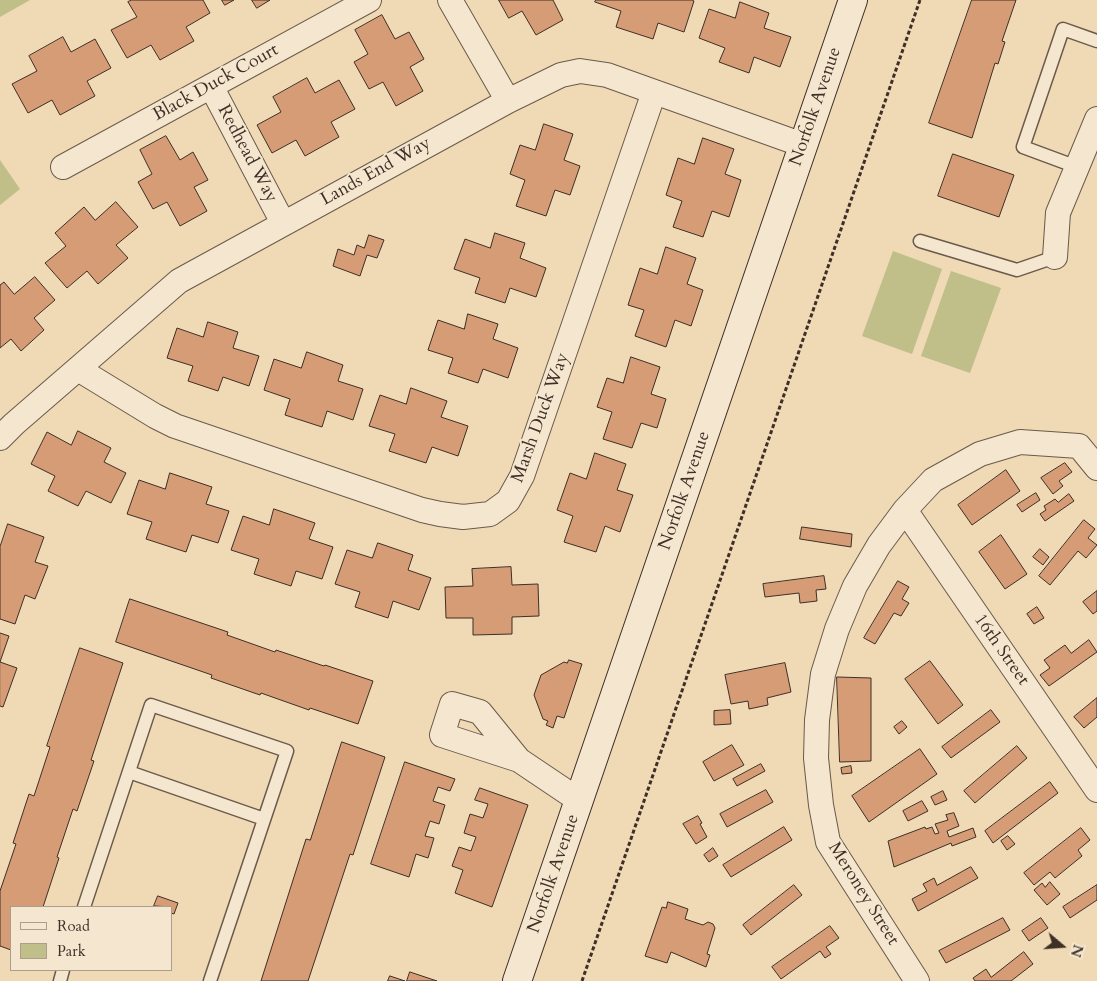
<!DOCTYPE html>
<html>
<head>
<meta charset="utf-8">
<style>
	body { margin:0 }
	#map { position:relative; width:1097px; height:981px; overflow:hidden; background:#f0d9b5; font-family:Cardo,serif }
	canvas { display:block }
	.legend { position:absolute; left:10px; top:906px; width:162px; height:65px; box-sizing:border-box; background:#f5e6cf; border:1px solid #ac9d8c; margin:0; padding:6px 9px; list-style:none; font-size:15px; color:#3e2f27 }
	.legend li { display:flex; align-items:center; gap:10px; height:25px }
	.legend b { width:25px; border:1px solid #ac9d8c }
	.north { position:absolute; left:1037px; top:921px; width:50px; height:50px; -webkit-text-stroke:4px #f5e6cf; paint-order:stroke; rotate:108deg; font-size:14px; font-weight:700; line-height:20px; text-align:center; color:#3e2f27 }
	.north::after { content:''; display:block; margin:auto; width:18px; height:22px; background:#3e2f27; clip-path:polygon(50% 0,100% 100%,50% 72%,0 100%) }
</style>
</head>
<body>
<div id="map">
<canvas width="1097" height="981"></canvas>
<ul class="legend">
<li><b style="height:6px;background:#f5e6cf"></b>Road</li>
<li><b style="height:14px;background:#c0be89"></b>Park</li>
</ul>
<div class="north">N</div>
</div>
<script>
const context = document.querySelector('canvas').getContext('2d');
context.lineJoin = 'round';
function fill(path, color) {
  context.fillStyle = color;
  context.fill(path, 'evenodd');
}
function trace(path, color, width, dash) {
  context.strokeStyle = color;
  context.lineWidth = width;
  context.lineCap = dash ? 'butt' : 'round';
  context.setLineDash(dash || []);
  context.stroke(path);
}
function label(font, color, halo, rows, align = 'center') {
  context.font = font + ' Cardo,serif';
  context.lineWidth = 4;
  context.setLineDash([]);
  context.textBaseline = 'middle';
  context.strokeStyle = halo;
  context.fillStyle = color;
  for (const [text, x, y, turn = 0] of rows) {
    context.save();
    context.translate(x, y);
    context.rotate((+turn || 0) * Math.PI / 180);
    context.textAlign = isNaN(turn) ? turn : align;
    if (halo) context.strokeText(text, 0, 0);
    context.fillText(text, 0, 0);
    context.restore();
  }
}
const green = new Path2D(`
	M0 0H30L0 17Z
	M0 160 20 189 0 205Z
	M893 251 942 269 912 354 862 336Z
	M951 271 1001 288 970 373 921 356Z`);
const building = new Path2D(`
	M132 0H203L210 13 186 27 194 41 160 60 151 45 127 58 111 30 137 17 128 2Z
	M222 0H234L225 5Z
	M252 0H270L257 8Z
	M499 0H553L563 20 536 35 522 11 509 18Z
	M596 0H692L694 1 684 32 658 23 653 39 616 27 621 11 595 2Z
	M972 0H1016L1002 41 1005 42 998 64 995 63 972 138 929 123Z
	M740 2 769 13 764 28 791 37 780 67 754 57 749 73 719 62 725 48 699 38 709 9 735 18Z
	M382 15 395 39 409 32 424 59 410 67 423 91 396 106 383 82 369 89 354 62 368 54 355 30Z
	M63 37 71 52 95 39 111 68 87 81 95 96 60 115 52 100 28 113 12 84 37 71 29 56Z
	M307 78 315 93 339 80 355 109 331 122 339 137 305 156 296 140 272 153 257 125 281 112 273 97Z
	M544 124 573 134 564 160 580 166 570 195 555 190 546 216 516 206 525 180 510 174 520 145 535 150Z
	M166 136 180 160 193 152 208 180 194 187 207 211 180 226 167 202 153 209 138 182 152 174 140 150Z
	M703 138 734 149 725 174 741 180 729 217 712 211 703 237 673 227 682 201 666 195 678 158 694 164Z
	M953 154 1014 175 999 217 938 196Z
	M116 202 138 227 116 245 128 258 98 284 87 271 67 288 45 263 66 246 55 233 84 207 95 220Z
	M495 233 525 243 520 258 546 268 536 297 510 288 505 303 475 293 480 278 454 269 465 239 490 248Z
	M369 235 384 240 377 258 367 255 360 276 333 266 338 249 354 255 357 245 364 248Z
	M666 247 696 258 687 284 703 290 691 326 675 320 666 347 635 336 644 310 628 305 640 268 657 274Z
	M35 277 55 300 34 318 44 330 21 351 11 339 0 348V285L4 282 14 294Z
	M468 314 498 324 493 339 518 348 508 378 483 369 478 383 448 373 453 358 428 350 438 320 464 329Z
	M208 322 238 332 233 348 259 356 249 386 223 377 218 391 188 381 193 366 167 358 177 328 203 337Z
	M307 352 343 365 338 381 363 389 353 420 327 411 322 427 285 415 290 399 264 390 274 359 301 368Z
	M631 357 660 367 651 394 666 399 657 428 641 423 632 448 603 439 612 412 597 407 607 378 623 383Z
	M411 388 447 401 441 417 468 426 458 456 432 447 426 463 389 451 395 434 369 426 380 395 406 404Z
	M78 431 111 448 104 462 126 473 111 503 86 491 78 506 48 491 55 476 31 464 47 432 71 445Z
	M595 453 626 464 617 490 633 495 620 532 605 526 596 552 564 542 573 516 557 510 570 473 586 479Z
	M1065 463 1072 472 1059 481 1063 486 1053 494 1041 478Z
	M1006 470 1020 491 972 525 958 505Z
	M170 473 212 487 206 504 229 511 218 543 192 535 186 552 146 539 152 522 127 514 139 480 165 489Z
	M1036 493 1040 500 1022 512 1017 505Z
	M1069 494 1074 501 1045 521 1040 514 1046 510 1044 506 1055 499 1058 502Z
	M274 509 315 523 309 539 333 547 322 579 296 571 291 586 254 574 259 559 231 550 243 516 269 525Z
	M1084 520 1095 529 1088 538 1097 545 1086 558 1078 551 1050 585 1039 576Z
	M8 524 44 537 35 562 48 566 35 599 25 595 15 624 0 619V547Z
	M802 527 852 534 851 547 800 539Z
	M1001 535 1027 574 1005 589 979 552Z
	M378 543 413 555 408 570 431 578 419 610 393 601 388 618 355 607 360 592 335 584 347 550 372 558Z
	M1040 549 1049 557 1043 565 1033 557Z
	M511 567 512 585 538 584 539 616 512 617V634L473 635V618H446L445 587 473 586 472 569Z
	M824 576 826 589 816 590 817 601 800 603 799 593 765 597 763 584Z
	M898 581 909 587 902 599 909 603 901 616 894 613 875 644 864 638Z
	M1097 591V611L1093 614 1083 602Z
	M130 599 228 632 227 635 275 652 276 650 324 666 325 665 373 681 358 724 310 708 309 710 261 693 260 695 211 678 212 675 116 642Z
	M1037 607 1044 618 1034 624 1027 614Z
	M0 633 9 636 0 662 17 668 3 707 0 706Z
	M1089 640 1097 652 1049 686 1040 675 1050 668 1044 660 1065 645 1071 653Z
	M80 648 123 663 91 760 94 761 77 811 73 809 57 857 59 858 43 907H11V950L0 946V891L16 844 13 843 29 794 34 796 50 747 47 746Z
	M569 660 582 664 564 718 557 716 553 728 546 725 548 721 543 719 534 695 541 675 564 662 567 663Z
	M930 661 963 705 938 724 905 679Z
	M785 663 791 692 767 698 768 705 749 709 748 701 731 704 725 675Z
	M837 677 871 678V761L840 762Z
	M1097 698V717L1084 728 1074 717Z
	M730 710 731 724 714 725V711Z
	M991 710 1000 722 951 758 942 747Z
	M902 721 907 727 899 734 894 727Z
	M342 742 385 757 353 855 350 854 308 981H261L306 839 310 840Z
	M732 745 744 765 714 781 703 762Z
	M1017 746 1027 758 975 803 964 791Z
	M920 749 937 774 869 822 852 796Z
	M405 762 455 779 450 791 438 787 433 801 445 805 439 824 430 821 425 836 434 838 428 858 416 854 409 877 371 864Z
	M761 764 765 771 737 786 733 779Z
	M851 766 852 773 842 774 841 768Z
	M1050 782 1058 793 993 843 985 831Z
	M480 788 528 805 492 907 455 893 463 870 452 866 459 847 471 851 476 837 464 833 470 814 483 818 488 804 475 800Z
	M766 790 773 802 727 827 720 814Z
	M943 791 947 800 935 805 931 797Z
	M922 801 928 811 908 821 903 811Z
	M954 813 959 826 947 831 949 837 973 828 976 837 952 846 951 843 894 867 888 841 925 827 926 829 932 827 935 834 939 833 935 824 948 820 946 815Z
	M698 816 702 823 700 824 707 837 696 844 683 824Z
	M784 827 792 840 731 877 723 865Z
	M1081 828 1090 840 1078 850 1082 856 1055 878 1050 872 1034 885 1024 873Z
	M1008 836 1015 844 1007 850 1001 841Z
	M713 848 718 856 709 862 704 855Z
	M971 867 978 878 918 911 912 899 927 891 923 884 934 878 937 885Z
	M1050 882 1060 894 1047 905 1034 890 1042 883 1045 887Z
	M794 885 802 895 751 935 743 925Z
	M1097 885V900L1070 918 1063 907Z
	M158 896 178 903 174 914 171 913V907L154 906Z
	M668 902 688 909 685 919 703 925 708 922 713 924 715 928 707 954 710 955 706 967 671 952 667 963 645 956 662 907 666 908Z
	M1003 918 1010 930 946 963 939 951Z
	M1041 918 1048 928 1029 941 1022 931Z
	M830 926 839 938 826 947 831 954 825 958 820 951 781 979 772 967Z
	M1024 952 1033 964 1011 981H975L973 978 986 969 991 977Z
	M410 972 437 981H407Z
	M390 976 405 981H388Z`);
const path = new Path2D(`
	M582 981 920 0`);
const service = new Path2D(`
	M1077 167 1023 147 1063 29 1097 41
	M920 241 1017 270 1055 257
	M129 772 264 819
	M84 907 151 705 287 751 210 981
	M60 981 63 970`);
const minor = new Path2D(`
	M450 0 508 101
	M211 86 283 223
	M63 167 369 0
	M1055 257 1058 213 1097 119
	M78 369 155 416 175 426 422 510 440 514 463 517 490 514 508 501 522 476 654 92
	M0 438 14 424 179 281 508 101 561 75 580 71 607 75 803 145
	M905 510 1097 790
	M519 760 442 735 452 704 480 712 519 760 580 801
	M917 981 828 842 821 805 816 758 817 720 823 674 837 629 855 586 879 545 905 510 933 480 980 454 1020 442 1079 446 1097 468`);
const secondary = new Path2D(`
	M517 981 853 0`);
const streetNames = [
	["Black Duck Court",216,83,-29],
	["Norfolk Avenue",816,107,-71],
	["Redhead Way",247,154,62],
	["Lands End Way",376,172,-29],
	["Marsh Duck Way",541,418,-70],
	["Norfolk Avenue",685,491,-71],
	["16th Street",1001,650,55],
	["Norfolk Avenue",554,874,-71],
	["Meroney Street",863,894,58]
];
fill(green, '#c0be89');
fill(building, '#d59c76');
trace(building, '#3e2f27', 1);
trace(service, '#6a5a4a', 15);
trace(minor, '#6a5a4a', 26);
trace(secondary, '#3e2f27', 30);
trace(path, '#3e2f27', 3, [4, 2.5]);
trace(service, '#f5e6cf', 12);
trace(minor, '#f5e6cf', 24);
trace(secondary, '#f5e6cf', 28);
label('18px', '#3e2f27', '#f5e6cf', streetNames);
</script>
</body>
</html>
